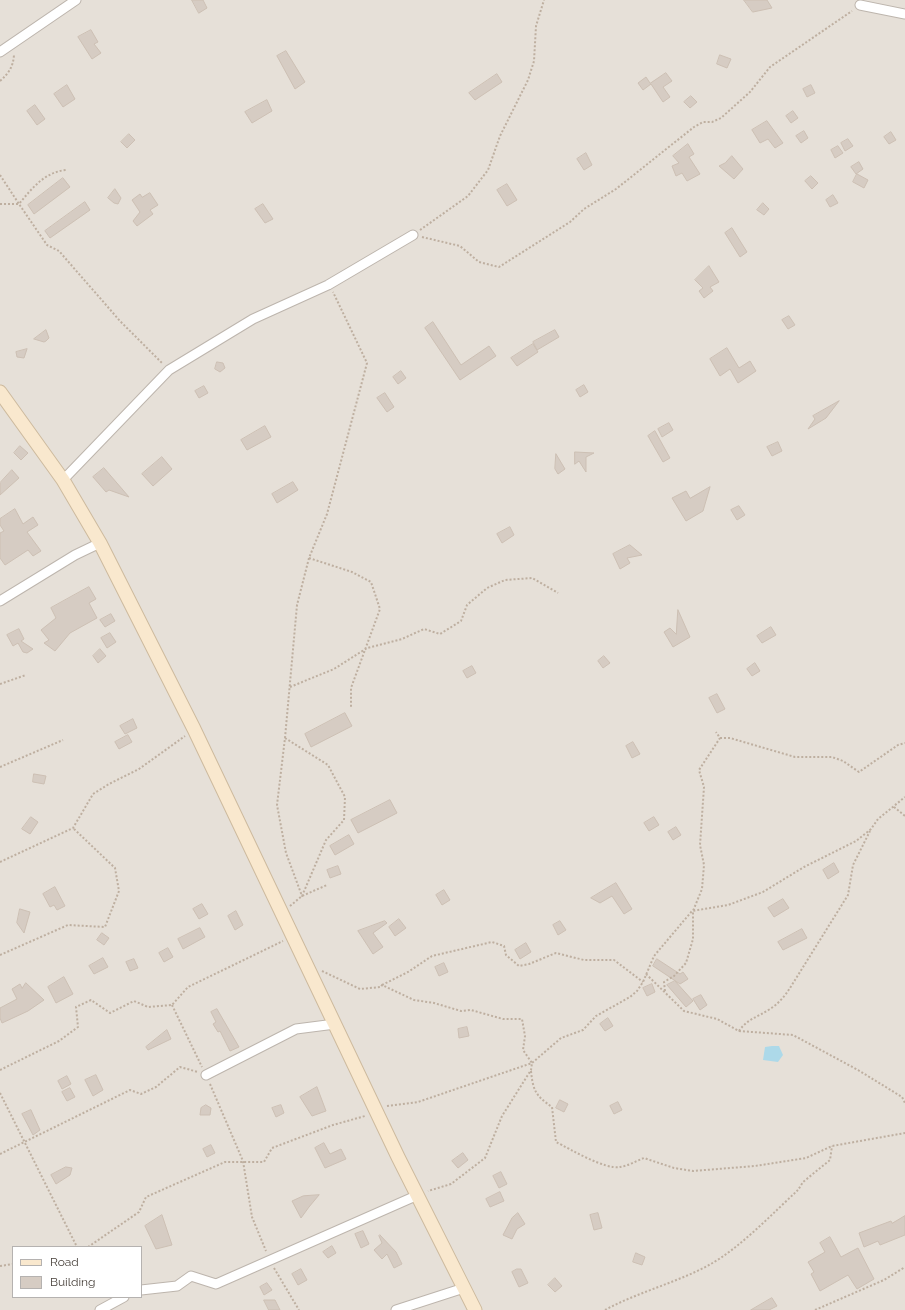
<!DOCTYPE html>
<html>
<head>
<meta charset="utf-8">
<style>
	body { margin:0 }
	#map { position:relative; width:905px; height:1310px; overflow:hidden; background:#f3efea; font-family:Raleway,sans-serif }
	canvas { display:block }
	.legend { position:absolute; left:12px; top:1246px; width:130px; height:52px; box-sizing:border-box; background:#fff; border:1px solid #b5b2b0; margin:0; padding:5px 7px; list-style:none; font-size:12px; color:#463f39 }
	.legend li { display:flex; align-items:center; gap:8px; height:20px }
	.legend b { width:20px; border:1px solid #b5b2b0 }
</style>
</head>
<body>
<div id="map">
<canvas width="905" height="1310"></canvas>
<ul class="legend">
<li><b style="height:5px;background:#f9e8ce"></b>Road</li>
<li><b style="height:11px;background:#d6ccc3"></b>Building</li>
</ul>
</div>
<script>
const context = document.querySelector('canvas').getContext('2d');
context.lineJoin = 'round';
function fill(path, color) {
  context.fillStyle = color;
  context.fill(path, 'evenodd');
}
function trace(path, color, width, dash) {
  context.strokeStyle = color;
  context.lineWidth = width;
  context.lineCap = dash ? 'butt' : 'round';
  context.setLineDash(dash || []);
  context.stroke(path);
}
const residential = new Path2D(`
	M0 0H905V1310H0ZM13 1247H141V1297H13Z`);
const water = new Path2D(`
	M772 1046H779L783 1055 778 1062 763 1060 765 1047Z`);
const building = new Path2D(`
	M192 0H203L207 8 199 13Z
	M744 0H767L772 8 753 12Z
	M91 30 98 42 94 44 101 53 92 59 78 37Z
	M286 51 305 82 295 89 277 56Z
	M720 55 731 59 727 68 717 64Z
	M666 73 672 81 663 87 670 97 663 102 651 84 643 90 638 83 646 77 650 83Z
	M497 74 502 82 475 100 469 93Z
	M67 85 75 99 63 107 54 94Z
	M811 85 815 93 807 97 803 89Z
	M691 96 697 102 690 108 684 102Z
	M267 100 272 111 252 123 245 112Z
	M35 105 45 119 37 125 27 111Z
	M793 111 798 118 791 123 786 116Z
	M767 121 783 143 775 148 768 139 760 143 752 130Z
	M804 131 808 138 801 143 796 136Z
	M891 132 896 140 889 144 884 137Z
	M129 134 135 140 127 148 121 142Z
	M848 139 853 146 845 151 841 143Z
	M688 144 694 154 689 157 700 174 687 181 682 173 676 176 672 166 679 163 673 156Z
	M838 146 843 153 835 158 831 150Z
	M586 153 592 165 584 170 577 159Z
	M732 156 743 169 734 179 719 166 725 163Z
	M859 162 863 169 856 174 851 167Z
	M857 174 868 180 864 188 853 182Z
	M811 176 818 183 812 189 805 181Z
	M63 178 70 187 34 214 28 205Z
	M507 184 517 200 507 206 497 190Z
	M115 189 121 198 118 204 114 203 108 198Z
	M150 193 158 205 150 210 153 214 137 226 133 221 140 212 132 200 140 194 142 197Z
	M833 195 838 203 830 207 826 200Z
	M85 202 90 210 50 238 45 231Z
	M763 203 769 209 764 215 757 210Z
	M263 204 273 219 265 223 255 209Z
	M732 228 747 252 740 257 725 233Z
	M709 266 719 282 710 287 713 291 704 298 699 291 703 288 695 280Z
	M789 316 795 325 788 329 782 320Z
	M433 322 461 365 489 346 496 356 460 380 425 328Z
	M46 330 49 338 46 341 44 342 34 339Z
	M555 330 559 337 537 350 533 342Z
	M533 344 538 352 517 366 511 358Z
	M727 348 739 368 750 361 756 371 738 383 730 369 720 376 710 359Z
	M27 349 24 358 17 357 16 352Z
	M217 362 223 363 225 368 220 372 215 369Z
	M401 371 406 378 398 384 393 377Z
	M584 385 588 392 580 397 576 390Z
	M204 386 208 393 199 398 195 391Z
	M385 393 394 407 387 412 377 398Z
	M839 401 826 418 808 429 815 419 813 416Z
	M669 423 673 430 662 437 658 429Z
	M265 426 271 437 247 450 241 440Z
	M655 431 670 458 663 462 648 436Z
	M778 442 782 451 772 456 767 447Z
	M20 446 28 453 21 460 14 453Z
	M575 452 594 453 586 457V472L579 461 575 464Z
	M556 454 565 469 558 474 555 469Z
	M162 457 172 469 153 486 142 474Z
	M104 468 129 497 109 490 106 492 93 477Z
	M12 470 19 478 0 495V483Z
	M293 482 298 490 277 503 272 494Z
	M710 487 703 511 686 521 672 498 686 491 690 498Z
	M739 506 745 515 737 520 731 510Z
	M15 509 23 524 33 517 38 525 27 532 41 551 33 556 28 550 5 565 0 558V533L4 531 0 525V519Z
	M510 527 514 535 502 543 497 534Z
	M630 545 642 555 627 558 630 563 620 569 613 554Z
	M89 587 96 599 89 603 97 618 70 633 55 651 44 643 49 640 41 630 56 618 51 608Z
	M678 610 690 637 673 647 664 632 670 628 676 634Z
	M111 614 115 621 105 627 100 620Z
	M771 627 776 635 762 643 757 636Z
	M19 629 24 639 21 641 33 649 27 653 23 652 18 643 13 646 7 635Z
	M110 633 116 642 107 648 101 638Z
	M100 649 106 656 98 663 93 656Z
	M604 656 610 663 603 668 598 661Z
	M755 663 760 671 752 676 747 669Z
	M472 666 476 673 467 678 463 671Z
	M717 694 725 709 717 713 709 698Z
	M345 713 352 726 311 747 305 734Z
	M133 719 137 728 125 734 120 726Z
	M128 735 132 742 119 749 115 742Z
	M633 742 640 754 632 758 626 746Z
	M34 774 46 776 44 784 33 782Z
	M390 800 397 813 358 833 351 820Z
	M31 817 38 822 30 834 22 829Z
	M654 817 659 825 649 831 644 823Z
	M676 827 681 835 673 840 668 832Z
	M349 835 354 844 335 855 330 846Z
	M834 863 839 872 828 879 823 870Z
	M338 866 341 874 330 878 327 870Z
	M616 883 632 909 624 914 612 896 600 903 591 898Z
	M55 887 65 906 57 910 54 905 50 907 43 894Z
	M444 890 450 900 442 905 436 895Z
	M783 899 789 908 774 917 768 908Z
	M202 904 208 914 199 919 193 909Z
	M20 909 30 912 24 933 17 923Z
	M236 911 243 925 235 930 228 916Z
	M399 919 406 928 395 936 389 927Z
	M385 921 387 923 373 933 383 947 373 954 358 931Z
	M560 921 566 930 558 935 553 925Z
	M200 928 205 937 183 949 178 939Z
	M802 929 807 938 783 950 778 942Z
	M102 933 109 938 104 945 97 940Z
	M526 943 531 952 520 959 515 950Z
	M168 948 173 957 164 962 159 953Z
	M103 958 108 967 94 974 89 966Z
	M134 959 138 968 130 971 126 962Z
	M657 959 680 974 683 972 688 979 680 984 653 966Z
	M444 963 448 972 439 976 435 967Z
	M64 977 73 994 56 1003 48 987Z
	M675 981 693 1001 686 1007 667 985Z
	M26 983 44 1000 28 1011 2 1023 0 1018V1008L17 999 12 989 20 984 22 988Z
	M652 984 655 992 647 996 643 988Z
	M701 995 707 1005 700 1010 693 999Z
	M217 1009 239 1047 230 1051 220 1031 218 1032 213 1024 216 1022 211 1012Z
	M608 1018 613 1026 605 1031 600 1024Z
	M467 1027 469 1036 459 1038 458 1029Z
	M167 1030 171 1039 148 1050 146 1047Z
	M96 1075 103 1090 93 1096 85 1080Z
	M67 1076 71 1084 62 1089 58 1081Z
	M317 1087 326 1111 312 1116 300 1097Z
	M70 1088 75 1097 67 1101 62 1092Z
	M560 1100 568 1104 564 1112 556 1108Z
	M618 1102 622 1110 614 1114 610 1106Z
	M206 1105 211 1108 210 1115H200L201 1108Z
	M281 1105 284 1113 276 1117 272 1108Z
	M31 1110 40 1130 33 1135 22 1114Z
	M324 1143 330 1154 341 1149 346 1159 325 1168 315 1148Z
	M211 1145 215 1153 207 1157 203 1149Z
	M463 1153 468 1160 458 1168 452 1161Z
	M66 1167 72 1168 70 1175 56 1184 51 1175Z
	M501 1172 507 1184 499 1188 493 1176Z
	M500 1192 504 1201 490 1207 486 1199Z
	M319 1195 309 1207 301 1218 292 1201 303 1196Z
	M518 1213 525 1224 517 1229 512 1239 503 1235 512 1218Z
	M598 1213 602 1228 594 1230 590 1215Z
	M162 1215 172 1245 156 1249 145 1226Z
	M905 1216V1235L880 1245 878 1241 864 1247 859 1233 891 1221 892 1223Z
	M363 1231 369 1244 361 1248 355 1234Z
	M380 1235 396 1252 402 1264 394 1268 387 1254 382 1259 374 1250 382 1243 379 1236Z
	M830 1237 841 1257 858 1248 874 1279 857 1289 848 1275 820 1291 811 1274 814 1272 808 1262 825 1252 820 1243Z
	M332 1246 336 1253 328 1258 323 1252Z
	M636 1253 645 1257 642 1265 633 1262Z
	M301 1269 307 1280 298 1285 292 1274Z
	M517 1269H521L528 1283 519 1287 512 1272Z
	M555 1278 562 1286 555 1292 548 1285Z
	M267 1283 272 1290 264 1295 260 1287Z
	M772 1298 777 1306 769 1310H751Z
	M264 1300H275L280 1310H269Z`);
const path = new Path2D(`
	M0 81C9 73 13 67 14 55
	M0 175 19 204C32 188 45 172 66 170
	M0 204H19L47 245 59 251 120 321 162 363
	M420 230 468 196 488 170 500 136 528 80 534 61 536 26 544 0
	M422 237 460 246 479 262 499 267 570 222 584 209 616 189 694 127 703 122H712L721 118 750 92 770 67 852 11
	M309 558 352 572 371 582 380 609 351 688V707
	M0 684 26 675
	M290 687 334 669 367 648 402 639 424 629 440 634 461 621 467 605 487 588 505 580 532 578 558 593
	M285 738 328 765 345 797 344 820 326 840 302 896 286 853 277 805 285 738 297 605 309 558 327 514 367 363 333 292
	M720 738H730L795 757H832L843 761 859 772 898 745 905 743
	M0 767 63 740
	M894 807 905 816
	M0 862 73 828 93 794 109 784 139 769 185 736
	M290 906 302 896 327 885
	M0 955 68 925 105 927 119 891 115 868 73 828
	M322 971 360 989 381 987 382 985 414 1000 434 1003 461 1011 471 1010 503 1019H522L525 1036 523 1050 532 1063 531 1070 502 1116 485 1158 451 1184 428 1191
	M646 974 684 1011 717 1019 739 1031 793 1035 858 1070 902 1097 905 1103
	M382 985 408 972 432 956 492 942 504 946 506 955 519 966 529 964 556 953 584 960H614L643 982
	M665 991 664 982 674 976 686 963 693 939V911L702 889 704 865 700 845 704 787 699 770 720 738 716 732
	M172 1005 202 1067
	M739 1031C747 1019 758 1017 770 1009 778 1004 785 996 790 988L848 895 853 865 870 831
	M0 1070 59 1041 78 1027 76 1007 91 1000 110 1013 134 1001 148 1007 172 1005 188 987 283 941
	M531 1071C533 1091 536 1096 552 1107L556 1142C570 1149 605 1170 620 1167 628 1166 636 1161 644 1158L674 1168 693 1171 755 1166 806 1158 832 1146 905 1133
	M210 1084 243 1161 252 1217 266 1251
	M0 1093 77 1247
	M387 1106 418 1102 532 1063 561 1038 583 1030 596 1016 630 997 637 991 643 982 654 956 692 911 728 905 763 892 804 867 856 841 871 829 878 819 905 797
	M0 1154 130 1090 141 1094 156 1087 180 1067 198 1072
	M48 1247H52
	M88 1247 139 1212 146 1197 225 1162H264L272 1148 333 1125 365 1116
	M0 1266 13 1264
	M274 1268 299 1310
	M605 1310C638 1292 676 1283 709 1265 740 1248 772 1214 798 1190L803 1182 830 1160 832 1146
	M815 1310 884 1280 905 1267`);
const street = new Path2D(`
	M860 5 905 14
	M0 52 76 0
	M63 480 169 370 253 319 328 285 413 235
	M0 601 75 555 100 543
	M206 1075 296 1029 335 1024
	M141 1290 177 1286 191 1276 216 1284 418 1195
	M100 1310 124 1297
	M396 1310 464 1288`);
const secondary = new Path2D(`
	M0 392 63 480 100 543 194 729 398 1157 475 1310`);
fill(residential, '#e6e0d8');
fill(water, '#add9e9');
fill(building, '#d6ccc3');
trace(building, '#cdc0b4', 1);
trace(street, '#bdb5ad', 11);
trace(secondary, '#cdba9e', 15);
trace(path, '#beafa0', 2, [2, 2]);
trace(street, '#fff', 9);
trace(secondary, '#f9e8ce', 13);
</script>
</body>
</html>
